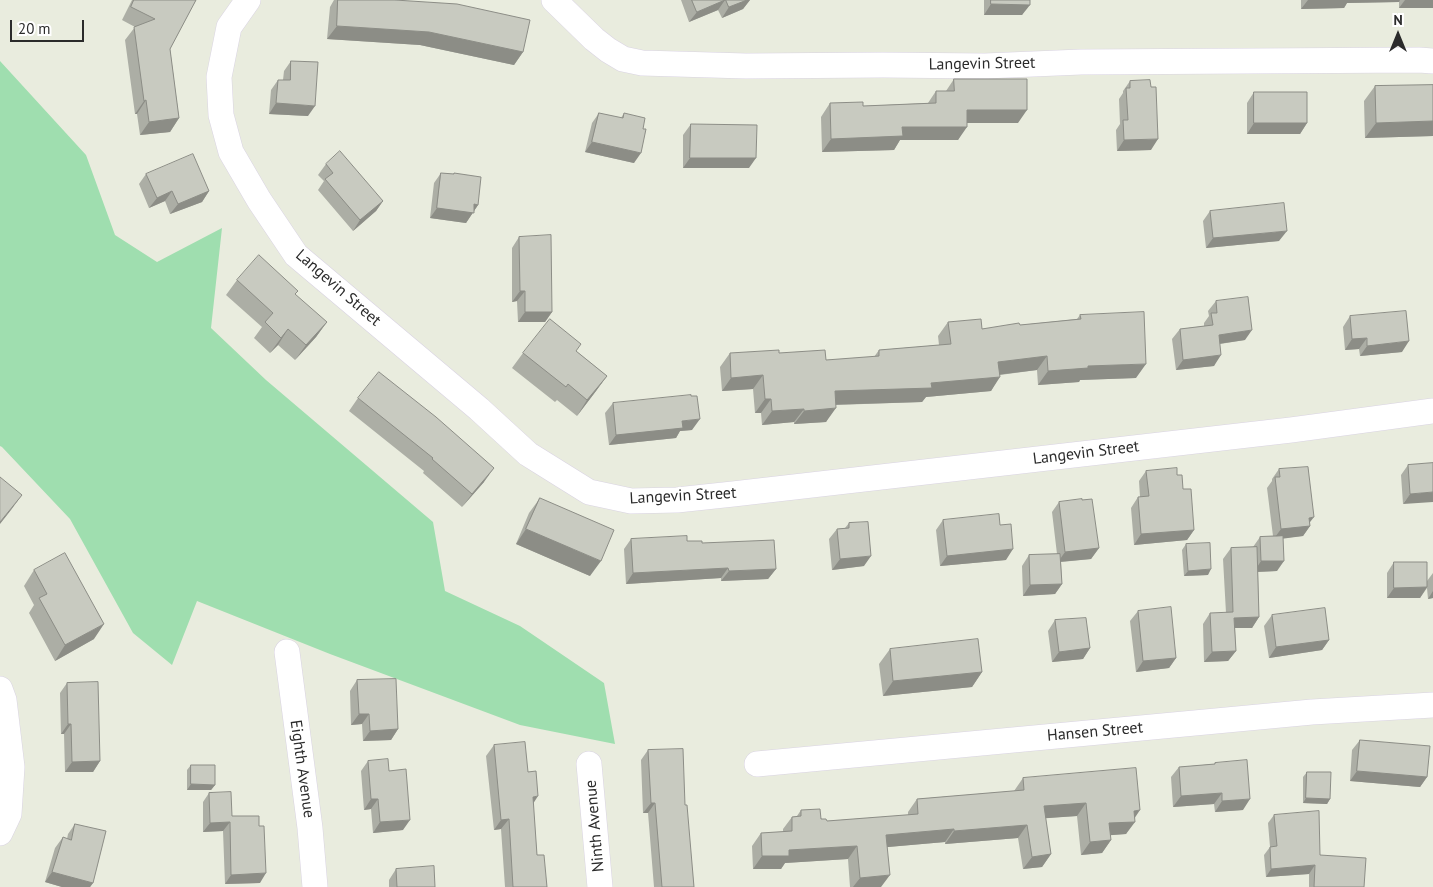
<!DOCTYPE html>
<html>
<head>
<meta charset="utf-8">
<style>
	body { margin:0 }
	#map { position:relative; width:1433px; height:887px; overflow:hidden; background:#e9ecde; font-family:"PT Sans",sans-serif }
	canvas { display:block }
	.north { position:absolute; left:1373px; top:10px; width:50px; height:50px; -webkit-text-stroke:4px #fff; paint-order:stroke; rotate:0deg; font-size:14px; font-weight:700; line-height:20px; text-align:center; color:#2b2b2b }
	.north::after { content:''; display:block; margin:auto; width:18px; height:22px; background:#2b2b2b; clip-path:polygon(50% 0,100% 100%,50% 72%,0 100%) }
	.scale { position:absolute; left:10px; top:20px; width:74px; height:22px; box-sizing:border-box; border:2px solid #2b2b2b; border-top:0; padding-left:6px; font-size:15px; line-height:18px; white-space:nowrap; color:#2b2b2b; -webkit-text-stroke:4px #fff; paint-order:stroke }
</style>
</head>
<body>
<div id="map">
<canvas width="1433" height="887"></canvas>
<div class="north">N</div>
<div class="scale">20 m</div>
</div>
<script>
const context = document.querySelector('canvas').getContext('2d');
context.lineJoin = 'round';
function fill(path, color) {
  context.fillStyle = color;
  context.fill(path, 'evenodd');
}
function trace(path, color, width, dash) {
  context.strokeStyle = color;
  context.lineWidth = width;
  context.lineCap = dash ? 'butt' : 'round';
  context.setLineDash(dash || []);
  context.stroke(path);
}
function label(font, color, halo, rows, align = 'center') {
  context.font = font + ' "PT Sans",sans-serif';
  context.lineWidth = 5;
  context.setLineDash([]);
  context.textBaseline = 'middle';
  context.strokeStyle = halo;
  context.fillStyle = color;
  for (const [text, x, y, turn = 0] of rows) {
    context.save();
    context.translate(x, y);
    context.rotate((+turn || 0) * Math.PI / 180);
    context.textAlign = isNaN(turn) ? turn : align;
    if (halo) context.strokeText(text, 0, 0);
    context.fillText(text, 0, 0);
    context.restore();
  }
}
const green = new Path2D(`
	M0 61 86 155 115 235 157 262 222 228 211 328 266 380 433 522 445 591 520 626 604 683 615 744 520 725 330 654 197 601 172 665 133 633 70 519 2 447 0 446Z`);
const minor = new Path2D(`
	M248 0 229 27 219 77 221 115 231 152 259 200 296 255 479 409 528 454 589 492 631 501 677 500 733 494 1291 430 1433 411
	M554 0 594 39 608 50 623 59 642 63 746 66 883 65 985 66 1081 62 1419 60 1433 61
	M287 652 310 828 315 887
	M0 689 4 700 12 767 9 814 0 833
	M589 764 600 887
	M757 764 1312 712 1433 705`);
const wall = new Path2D(`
	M132 0H196L170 49 179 118 170 132 140 135 137 114H135L125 40 135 27 122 20Z
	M334 0H395L523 52 514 65 420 45 327 39 330 7Z
	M681 0H750L743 9 722 18 718 10 689 22Z
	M984 0H1030L1022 15H984Z
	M1301 0H1433L1399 8V2L1347 3 1344 8 1301 9Z
	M291 61 308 116 269 114 271 90 278 80H283L284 71Z
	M954 79 1018 123H967L958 140H900L894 150 822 152 821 117 830 103 863 106 928 103 936 91H946Z
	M1130 81 1151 150 1117 151 1116 130 1120 124 1119 99 1123 93V91Z
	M1433 85V136L1365 138 1364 101 1375 86Z
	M1254 92 1307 123 1300 134H1247V103Z
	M599 113 621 118 624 113 643 129 634 163 585 152 592 123Z
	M691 124 749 168H683V135Z
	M326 164 383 201 376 211 353 231 318 190 324 181 318 175Z
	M441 173 453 174 454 173 478 205 466 223 430 218 434 183Z
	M146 174 209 191 202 202 170 214 165 201 149 208 139 184Z
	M1210 211 1279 241 1206 248 1203 221Z
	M519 237 552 312 545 322H518L517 301 512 302V248Z
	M237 280 327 322 316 337 295 360 278 345 270 353 254 338 262 327 226 295Z
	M1216 301 1245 340 1220 344 1214 366 1176 370 1172 339 1180 329 1204 326V323L1209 316 1208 311Z
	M1080 315 1136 378 1080 380 1079 382 1038 385 1037 370 1000 375 991 391 926 397 922 402 835 405 826 422 794 424V422L762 425 761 413H755L753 389 722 391 720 367 730 353H779L826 360 874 357 879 350 939 345 938 336 948 322 982 329 1077 319Z
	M1350 316 1402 352 1360 356 1359 349 1345 350 1343 327Z
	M576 351 607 376 596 391 577 416 557 400 555 402 512 368 523 353Z
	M358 398 484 482 462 507 423 473 424 471 349 411Z
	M613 403 692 430 680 431 676 438 609 445 605 413Z
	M1433 463 1403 504 1401 475 1408 465Z
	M1279 469 1310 523V526L1303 536 1283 538 1277 571 1258 572 1259 617 1252 628H1235L1236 651 1228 661 1204 662 1203 624 1210 613H1226L1223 559 1231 548 1253 547 1260 537 1273 536 1267 488 1272 481V479Z
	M1146 471 1183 489 1194 530 1187 540 1134 545 1131 508 1138 497H1140L1139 481Z
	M540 498 590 576 516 544 529 513Z
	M1059 502 1099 548 1091 559 1061 562 1062 584 1055 594 1023 596 1022 566 1029 555 1057 554 1052 512Z
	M943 520 1000 525 1006 560 940 566 936 530Z
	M849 523 864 566 832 570 829 539 837 529 845 528Z
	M631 539 687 541 702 543 776 569 768 579 721 581V578L626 584 624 549Z
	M1186 544 1208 575 1184 576 1182 550Z
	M1394 562 1427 581 1433 573V598L1428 599 1427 588 1420 598H1387V573Z
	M34 570 94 639 55 661 29 613 34 605 24 586Z
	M1138 611 1176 658 1169 668 1136 672 1130 621Z
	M1272 615 1329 640 1322 650 1269 658 1264 626Z
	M1055 620 1090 648 1083 659 1052 662 1048 631Z
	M890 649 982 672 972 687 883 696 879 664Z
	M357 680 398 729 391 740 363 741 362 724 351 725 350 691Z
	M67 683 100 761 93 772H65L64 734H61L60 693Z
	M1360 740 1427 777 1420 787 1350 781 1352 750Z
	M494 745 528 772 533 803 537 855 547 887H505L501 829 494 830 486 756Z
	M648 750 685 805 694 887H654L648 813H643L641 760Z
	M368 761 403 830 373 833 371 809 364 810 361 771Z
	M1215 763 1243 810 1215 812 1214 804 1173 807 1171 777 1179 767 1214 764Z
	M191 765 215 785 211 790H187V770Z
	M1307 772 1330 799 1327 804 1303 803V777Z
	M1023 778 1134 818 1126 834 1110 835 1111 840 1102 853 1081 855 1077 816 1045 818 1051 854 1042 867 1023 869 1018 838 945 844V842L887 847 881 887H850L848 859 785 863 781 869H753L752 846 761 833 783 832V829L792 817 797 816 801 810 827 821 908 815V812L917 799 1014 791Z
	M209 793 232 816 259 826 260 883 225 884 223 831 203 832V802Z
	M1274 815 1320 855 1364 887H1309V874L1266 877 1264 855 1270 847 1268 823Z
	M75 824 93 883 90 887H62L45 882 55 848 63 837 67 839 68 834Z
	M396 869 435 887H389V880Z`);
const shadedWall = new Path2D(`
	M725 0 718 10 689 22 697 12Z
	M747 0H750L743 9 722 18 729 7Z
	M1308 0H1400L1399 2 1347 3 1344 8 1301 9Z
	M1405 0H1433V8H1399Z
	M991 4 1030 5 1022 15H984Z
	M337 26 429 32 523 52 514 65 420 45 327 39Z
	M146 100 137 114H135L144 101Z
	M276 103 315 106 308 116 269 114Z
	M967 110H1027L1018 123H958Z
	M179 118 170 132 140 135 149 122Z
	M1433 121V136L1365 138 1376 123Z
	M1254 123H1307L1300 134H1247Z
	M902 127H967L958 140H900L894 150 822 152 831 139Z
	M1158 139 1151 150 1117 151 1124 140Z
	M592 142 641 153 634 163 585 152Z
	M690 158H756L749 168H683Z
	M172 191 165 201 149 208 157 198Z
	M209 191 202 202 170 214 178 204Z
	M383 201 376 211 353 231 360 220Z
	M474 204 478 205 466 223 430 218 437 208Z
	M1287 231 1279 241 1206 248 1213 238Z
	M520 291H525L517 301 512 302Z
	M525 312H552L545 322H518Z
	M327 322 316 337 295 360 306 345Z
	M288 329 278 345 270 353 281 338Z
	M1252 330 1245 340 1211 345 1219 335Z
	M1367 338 1359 349 1345 350 1352 339Z
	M1409 341 1402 352 1360 356 1367 346Z
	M1221 355 1214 366 1176 370 1183 360Z
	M1047 356 1037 370 988 376 998 362Z
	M1146 364 1136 378 1080 380 1079 382 1038 385 1048 371 1088 366Z
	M763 375 753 389 722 391 731 378Z
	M607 376 596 391 577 416 587 400Z
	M1000 377 991 391 926 397 922 402 825 405 835 391Z
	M765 399H771L761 413H755Z
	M836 408 826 422 794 424 804 411Z
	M804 409 794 422 762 425 772 411Z
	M700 419 692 430 680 431 676 438 609 445 616 435 682 421Z
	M494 468 484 482 462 507 472 494Z
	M1433 492V502L1403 504 1410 494Z
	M22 495 11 510 0 524V522Z
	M1314 517 1307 526H1310L1303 536 1273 540 1281 529 1309 518Z
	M526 529 601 561 590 576 516 544Z
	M1194 530 1187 540 1134 545 1141 534Z
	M1099 548 1091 559 1058 562 1065 552Z
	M1013 549 1006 560 940 566 947 556Z
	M871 556 864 566 832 570 840 559Z
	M1261 561H1284L1277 571 1254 572Z
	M728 568 721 578 626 584 633 573Z
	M776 569 768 579 721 581 729 571Z
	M1211 569 1208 575 1184 576 1188 571Z
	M1062 584 1055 594 1023 596 1030 585Z
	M1427 587 1420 598H1387L1394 588Z
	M1433 591V598L1428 599Z
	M1259 617 1252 628H1227L1234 618Z
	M104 624 94 639 55 661 65 645Z
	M1329 640 1322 650 1269 658 1276 647Z
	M1090 648 1083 659 1052 662 1059 652Z
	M1236 651 1228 661 1204 662 1212 652Z
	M1176 658 1169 668 1136 672 1143 661Z
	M982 672 972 687 883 696 893 681Z
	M359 714H369L362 724 351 725Z
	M68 724H71L64 734H61Z
	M398 729 391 740 363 741 370 731Z
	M100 761 93 772H65L72 762Z
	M1357 771 1427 777 1420 787 1350 781Z
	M191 784 215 785 211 790H187Z
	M1222 793 1214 804 1173 807 1181 796Z
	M538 796 531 807 533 797Z
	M1306 798 1330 799 1327 804 1303 803Z
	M371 799H378L371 809 364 810Z
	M1250 799 1243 810 1215 812 1222 801Z
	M651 803H655L648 813H643Z
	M1086 803 1077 816 1035 819 1044 806Z
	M1140 810 1132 822H1135L1126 834 1100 836 1109 823 1134 811Z
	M509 819 501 829 494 830 501 820Z
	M410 820 403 830 373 833 380 822Z
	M230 822 223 831 203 832 210 823Z
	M1027 825 1018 838 945 844 954 831Z
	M954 829 945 842 877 848 886 835Z
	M1111 840 1102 853 1081 855 1090 842Z
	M857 846 848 859 785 863 781 869H753L762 856 789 850Z
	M1051 854 1042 867 1023 869 1032 857Z
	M1315 865 1309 874 1266 877 1271 869Z
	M52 872 93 883 90 887H62L45 882Z
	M266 873 260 883 225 884 231 875Z
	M890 875 881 887H853L860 878Z`);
const building = new Path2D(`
	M134 0H196L170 49 179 118 149 122 146 100 144 101 134 27 155 19 131 7Z
	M338 0H395L457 4 530 20 523 52 429 32 337 26Z
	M692 0H725L697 12Z
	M726 0H747L729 7Z
	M991 0H1030V5L991 4Z
	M291 61 318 62 315 106 276 103 278 80H290Z
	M954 79H1027V110H967V127H902L903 136 831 139 830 103 863 102V106L936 103V91H954Z
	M1150 80 1151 87H1156L1158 139 1124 140 1123 120H1128L1126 88H1130V81Z
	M1433 85V121L1376 123 1375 86Z
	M1254 92H1307V123H1254Z
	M599 113 623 118 624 113 645 118 643 129H646L641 153 592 142Z
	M691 124 757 125 756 158H690Z
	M340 151 383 201 360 220 325 179 333 173 326 164Z
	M193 154 209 191 178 204 172 191 157 198 146 174Z
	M441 173 454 174V173L481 177 478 205 474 204V213L437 208Z
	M1284 203 1287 231 1213 238 1210 211Z
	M551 235 552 312H525V291H520L519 237Z
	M259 255 298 291 295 294 327 322 306 345 288 329 281 338 265 322 273 313 237 280Z
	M1248 297 1252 330 1219 335 1221 355 1183 360 1180 329 1213 325 1211 313H1217L1216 301Z
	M1406 311 1409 341 1367 346V338L1352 339 1350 316Z
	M1144 312 1146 364 1088 366V368L1048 371 1047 356 998 362 1000 377 931 383 932 388 835 391 836 408 804 411V409L772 411 771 399H765L763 375 731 378 730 353 779 350V353L825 350 826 360 879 356V350L951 344 948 322 981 319 982 329 1019 323 1020 325 1081 319 1080 315Z
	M550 319 581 344 576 351 607 376 587 400 568 384 566 387 523 353Z
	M379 372 436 417 494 468 472 494 432 459 433 458 358 398Z
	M691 395V396H697L700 419 682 421 683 428 616 435 613 403Z
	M1433 463V492L1410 494 1408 465Z
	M1308 467 1314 517 1309 518 1310 526 1281 529 1275 477H1280L1279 469Z
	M1177 468V475H1182L1183 489H1191L1194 530 1141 534 1138 497 1149 496 1146 471Z
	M0 477 22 495 0 522Z
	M540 498 614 530 601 561 526 529Z
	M1082 499V500L1092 499 1099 548 1065 552 1059 502Z
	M999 514 1000 525 1011 524 1013 549 947 556 943 520Z
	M868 522 871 556 840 559 837 529 849 528V523Z
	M687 536V541H702V543L774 540 776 569 729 571 728 568 633 573 631 539Z
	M1283 536 1284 561H1261L1260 537Z
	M1210 543 1211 569 1188 571 1186 544Z
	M1257 547 1259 617 1234 618 1236 651 1212 652 1210 613 1233 612 1231 548Z
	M65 553 104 624 65 645 39 598 47 594 34 570Z
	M1060 554 1062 584 1030 585 1029 555Z
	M1394 562H1427V587L1394 588Z
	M1171 607 1176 658 1143 661 1138 611Z
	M1325 608 1329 640 1276 647 1272 615Z
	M1086 618 1090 648 1059 652 1055 620Z
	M978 639 982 672 893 681 890 649Z
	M396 679 398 729 370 731 369 714H359L357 680Z
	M98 682 100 761 72 762 71 724H68L67 683Z
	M1360 740 1430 746 1427 777 1357 771Z
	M525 742 528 772 536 771 538 796 533 797 537 855H544L547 887H513L509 819 501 820 494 745Z
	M683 749 685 805H687L694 887H662L655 803H651L648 750Z
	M388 759 389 771 406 769 410 820 380 822 378 799H371L368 761Z
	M1247 760 1250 799 1222 801V793L1181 796 1179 767 1215 764V763Z
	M191 765H215V785L191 784Z
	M1136 768 1140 810 1134 811 1135 822 1109 823 1111 840 1090 842 1086 803 1044 806 1051 854 1032 857 1027 825 954 831V829L886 835 890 875 860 878 857 846 789 850V856H762L761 833 792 831V817L801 816V810L820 809 821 819H826L827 821 918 814 917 799 1024 790 1023 778Z
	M1307 772H1331L1330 799 1306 798Z
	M231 792 232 816H259V826H264L266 873 231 875 230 822 210 823 209 793Z
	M1319 811 1320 855 1366 858 1364 887H1314L1315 865 1271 869 1270 847 1277 846 1274 815Z
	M75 824 106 831 93 883 52 872 63 837 71 840Z
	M434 866 435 887H397L396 869Z`);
const streetNames = [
	["Langevin Street",982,64,-1],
	["Langevin Street",338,288,41],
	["Langevin Street",1086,453,-7],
	["Langevin Street",683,496,-3],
	["Hansen Street",1095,732,-5],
	["Eighth Avenue",302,769,82],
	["Ninth Avenue",595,826,-95]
];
fill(green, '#9fdeaf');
trace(minor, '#d9d3e2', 26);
trace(minor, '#fff', 25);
fill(wall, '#acaea5');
fill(shadedWall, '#8c8d86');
fill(building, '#c8cac0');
trace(building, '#8c8d86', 1);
label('16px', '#2b2b2b', '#fff', streetNames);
</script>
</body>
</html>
